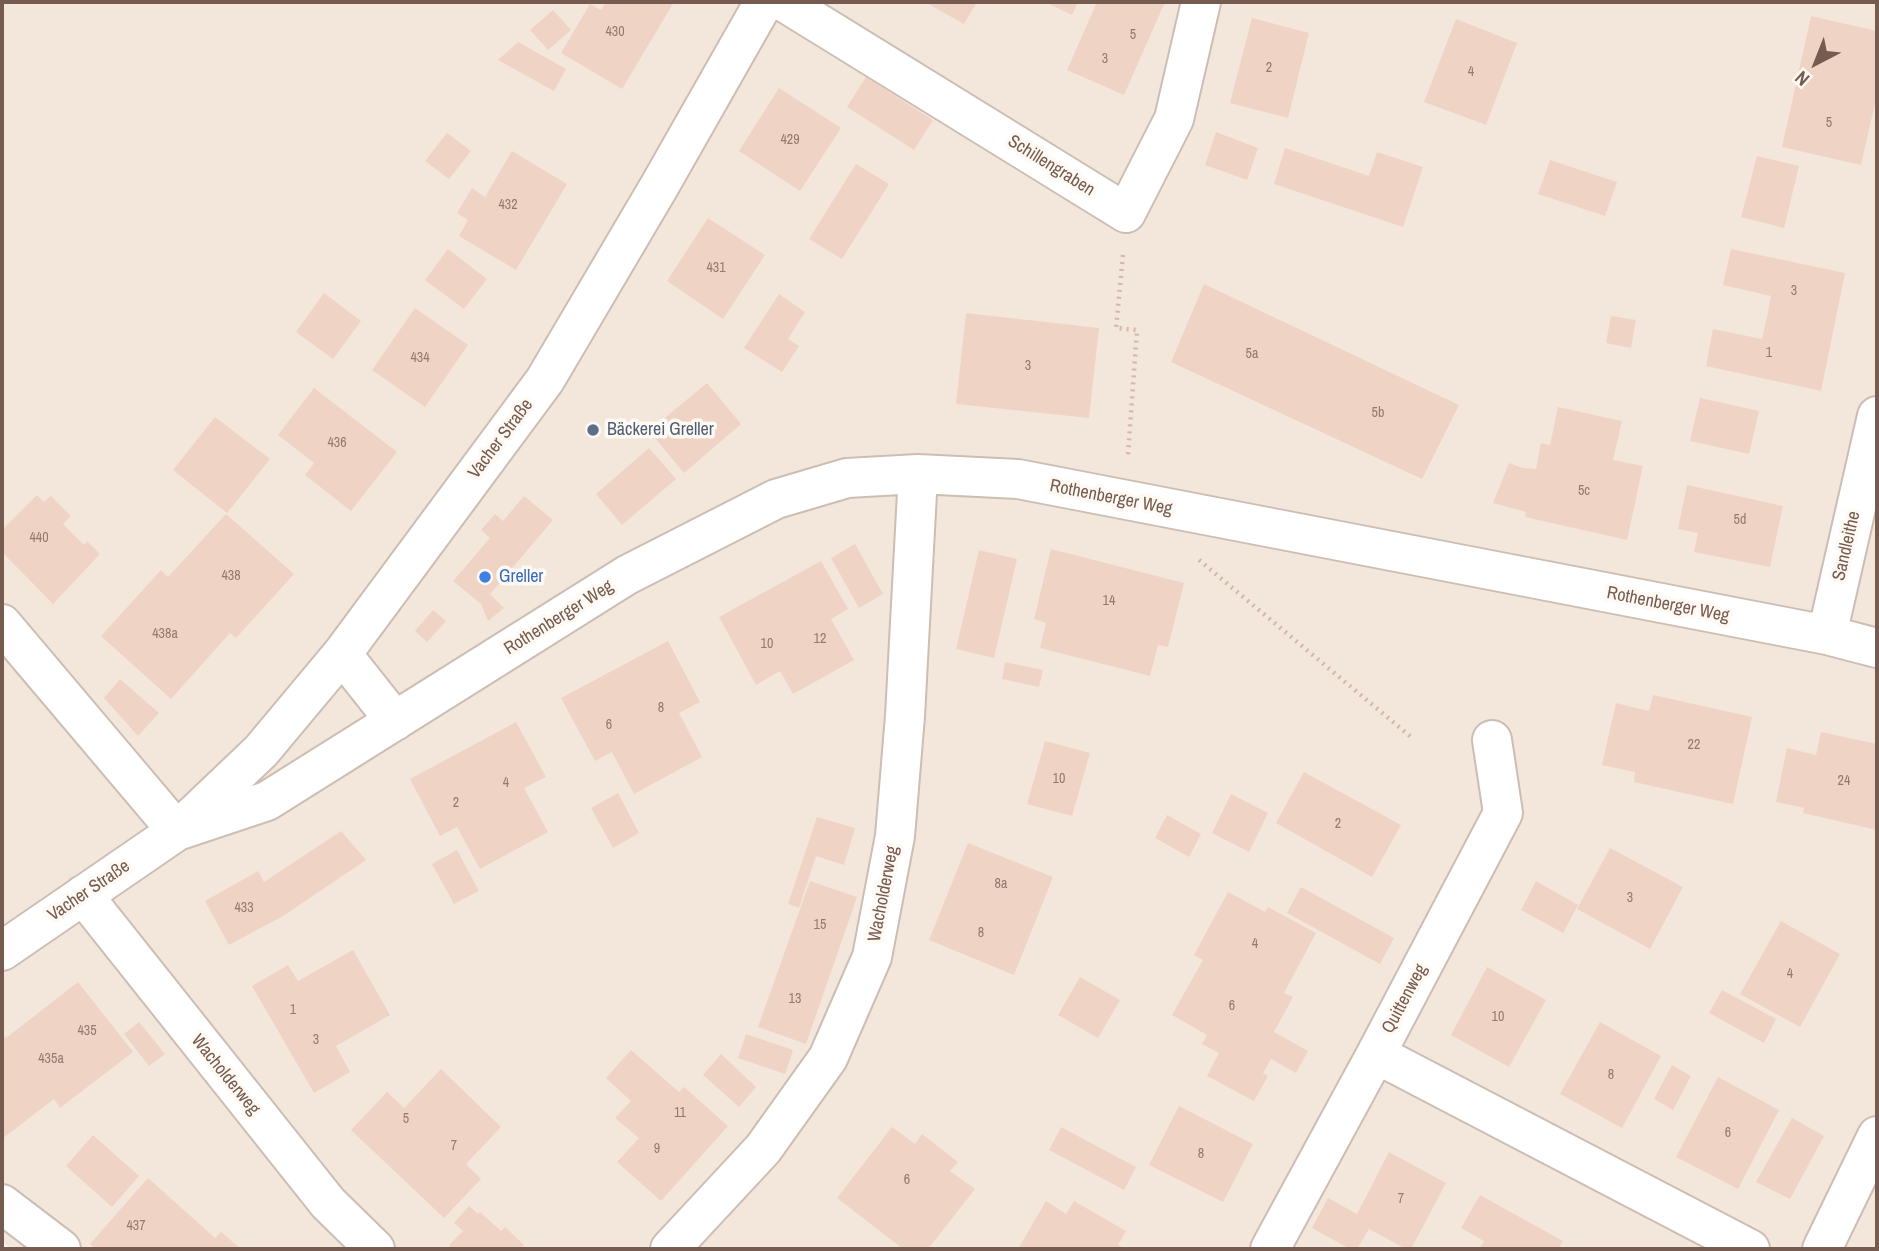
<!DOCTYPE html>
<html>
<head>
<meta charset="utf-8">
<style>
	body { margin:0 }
	#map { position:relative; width:1879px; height:1251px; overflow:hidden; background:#fbf5ed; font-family:"Archivo Narrow",sans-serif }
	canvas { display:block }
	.frame { position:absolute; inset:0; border:4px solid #765c50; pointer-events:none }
	.north { position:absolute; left:1781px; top:28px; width:70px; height:70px; -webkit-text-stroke:5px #fef9f3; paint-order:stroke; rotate:222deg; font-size:19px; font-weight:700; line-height:28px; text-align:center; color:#765c50 }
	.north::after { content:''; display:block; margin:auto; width:24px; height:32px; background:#765c50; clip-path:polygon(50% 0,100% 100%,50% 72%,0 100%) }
</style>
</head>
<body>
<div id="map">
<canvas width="1879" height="1251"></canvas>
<div class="frame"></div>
<div class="north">N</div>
</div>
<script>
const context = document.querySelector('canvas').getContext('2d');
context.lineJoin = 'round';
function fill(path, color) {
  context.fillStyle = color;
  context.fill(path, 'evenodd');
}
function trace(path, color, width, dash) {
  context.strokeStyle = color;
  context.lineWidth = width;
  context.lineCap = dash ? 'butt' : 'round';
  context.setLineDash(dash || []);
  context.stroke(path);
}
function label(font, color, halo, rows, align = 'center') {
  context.font = font + ' "Archivo Narrow",sans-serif';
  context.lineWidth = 7;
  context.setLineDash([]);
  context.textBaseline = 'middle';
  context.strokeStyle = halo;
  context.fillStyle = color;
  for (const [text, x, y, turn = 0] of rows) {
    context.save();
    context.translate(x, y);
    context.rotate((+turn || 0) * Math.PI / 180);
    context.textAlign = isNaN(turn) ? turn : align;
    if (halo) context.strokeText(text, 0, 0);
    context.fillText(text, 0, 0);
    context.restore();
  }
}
const residential = new Path2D(`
	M2 2H1877V1249H12L2 1242Z`);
const building = new Path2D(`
	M606 2H674L622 89 561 53 590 4 601 10Z
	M925 2H977L964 24Z
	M1045 2H1078L1072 15Z
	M1097 2H1165L1124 95 1067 70Z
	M553 10 571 30 548 50 530 30Z
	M1811 16 1877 31V94L1861 165 1782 147Z
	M1252 18 1309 33 1288 118 1230 103Z
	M1456 19 1517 43 1486 125 1424 102Z
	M518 42 566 69 554 91 498 60Z
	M866 77 933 120 914 150 847 107Z
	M779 88 841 128 800 191 739 151Z
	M1216 132 1258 148 1247 180 1205 165Z
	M447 133 471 151 449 179 425 161Z
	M1285 148 1369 176 1377 152 1423 167 1403 227 1274 184Z
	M512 151 567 184 516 270 459 236 468 220 457 213 472 188 485 197Z
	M1757 156 1799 166 1784 228 1741 217Z
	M1550 160 1617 182 1605 216 1538 194Z
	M856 164 889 184 842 259 809 239Z
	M708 218 765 255 723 319 667 281Z
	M448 249 487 279 464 309 425 280Z
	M1731 249 1845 273 1821 391 1706 366 1713 329 1762 339 1767 317 1771 296 1723 285Z
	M1204 284 1459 405 1422 479 1171 362Z
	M324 293 361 321 333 359 296 332Z
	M779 294 805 312 788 339 799 346 782 372 744 348Z
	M415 308 468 345 425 407 372 370Z
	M966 313 1099 328 1089 418 956 404Z
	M1611 316 1636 320 1631 348 1606 343Z
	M707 383 741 424 684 473 649 431Z
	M314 388 397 452 351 511 305 475 314 463 278 435Z
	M1700 398 1759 411 1749 454 1690 441Z
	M1558 407 1622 421 1613 460 1643 466 1627 540 1525 517 1526 512 1493 503 1509 463 1523 468 1536 469 1541 443 1550 445Z
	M215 417 270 459 227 513 173 470Z
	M649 448 676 479 622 525 596 494Z
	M1687 485 1783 506 1770 567 1694 552 1698 533 1678 529Z
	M37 495 44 502 51 496 71 516 63 524 84 545 87 541 100 554 53 604 2 552V530Z
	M524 496 553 520 490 594 504 608 488 621 481 604 453 581 490 538 481 530 495 514 503 521Z
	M226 514 294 574 236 638 230 633 171 699 101 636 161 570 168 577Z
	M855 544 883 594 859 608 831 558Z
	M1051 549 1184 583 1168 647 1158 645 1150 676 1040 648 1046 623 1034 619Z
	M979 550 1017 559 994 658 956 649Z
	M821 561 848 609 831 619 854 660 793 694 780 671 756 685 719 617Z
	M433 610 446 621 427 642 415 631Z
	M668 641 700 702 679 713 702 757 634 794 612 752 595 761 561 698Z
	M1005 662 1043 670 1039 687 1002 679Z
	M120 679 159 713 138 736 104 698Z
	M1653 695 1752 717 1733 804 1634 782 1635 772 1602 765 1616 703 1649 711Z
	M516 722 546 777 524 788 548 832 480 869 457 827 440 836 410 779Z
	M1821 732 1877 744V830L1803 813 1804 808 1776 802 1787 748 1816 755Z
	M1045 741 1090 753 1072 816 1027 804Z
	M1304 772 1401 825 1372 877 1276 823Z
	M618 793 639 833 613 848 591 808Z
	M1231 794 1268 813 1249 852 1212 833Z
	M1167 815 1201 834 1189 857 1155 838Z
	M817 817 855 828 844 865 816 856 799 908 788 904Z
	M341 831 366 860 283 916 229 945 205 901 258 871 264 882Z
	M968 843 1053 877 1014 975 929 940Z
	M1610 848 1683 887 1650 949 1577 909Z
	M457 850 479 891 454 904 432 864Z
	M810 881 857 897 806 1044 758 1027Z
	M1536 881 1578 905 1563 933 1521 910Z
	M1301 887 1394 938 1380 964 1287 913Z
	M1228 892 1265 912 1268 907 1316 933 1284 993 1293 997 1274 1032 1308 1051 1296 1073 1271 1059 1263 1073 1268 1076 1254 1101 1207 1076 1219 1053 1202 1044 1207 1035 1172 1015 1203 960 1194 955Z
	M1781 921 1840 954 1800 1027 1740 994Z
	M353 950 390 1015 336 1046 350 1072 314 1093 252 986 288 965 298 981Z
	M1487 967 1546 1000 1509 1067 1451 1035Z
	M1080 977 1120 1000 1098 1038 1058 1015Z
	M78 982 133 1052 60 1108 54 1099 2 1139V1033L6 1038Z
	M1722 990 1776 1019 1764 1043 1709 1013Z
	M139 1022 165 1054 149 1066 124 1034Z
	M1600 1022 1661 1056 1622 1128 1560 1094Z
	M746 1034 793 1050 785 1074 738 1058Z
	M631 1050 679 1092 684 1087 728 1126 661 1201 617 1162 639 1138 615 1118 631 1101 606 1078Z
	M721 1054 756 1087 739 1107 703 1075Z
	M1672 1065 1691 1076 1673 1110 1654 1099Z
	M441 1069 501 1127 466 1164 481 1179 444 1218 351 1130 387 1092 404 1108Z
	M1718 1077 1779 1110 1738 1189 1676 1157Z
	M1179 1106 1253 1144 1223 1202 1149 1165Z
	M1792 1118 1824 1136 1790 1199 1756 1182Z
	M892 1127 915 1144 922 1134 958 1162 950 1171 975 1189 928 1249H903L837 1198Z
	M1061 1127 1136 1167 1124 1190 1049 1150Z
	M93 1135 139 1176 112 1207 66 1166Z
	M1389 1152 1446 1183 1411 1249H1406L1369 1229 1357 1249H1350L1312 1228 1328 1198 1357 1214Z
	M148 1178 215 1238 221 1232 241 1249H96L90 1244Z
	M1480 1195 1563 1241 1558 1249H1479L1484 1241 1461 1228Z
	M1046 1201 1066 1214 1074 1201 1126 1231 1118 1245 1126 1249H1018Z
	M469 1206 478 1214 480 1212 501 1231 505 1227 524 1245 520 1249H453L449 1245 463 1231 454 1223Z`);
const path = new Path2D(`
	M1123 255 1116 328 1137 330 1128 455
	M1199 560 1411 737`);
const minor = new Path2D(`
	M784 2 1126 213 1174 119 1201 2
	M2 624 177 831 267 801 627 575 776 499 847 478 918 474 1018 479 1827 635 1877 648
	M1827 635 1877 416
	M342 654 395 721
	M83 895 328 1203 375 1249
	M2 951 177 831 261 751 342 654 545 380 660 185 764 2
	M1376 1054 1750 1249
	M2 1204 61 1249
	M670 1249 763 1149 828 1058 872 957 895 836 905 716 918 474
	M1270 1249 1376 1054 1503 813 1492 740
	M1822 1249 1877 1136`);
const markers = [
	[593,430,7,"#5c6f8a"],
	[485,577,7,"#3f7fe0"]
];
const numberNames = [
	["430",615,32],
	["5",1133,35],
	["3",1105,59],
	["2",1269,68],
	["4",1471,72],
	["5",1829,123],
	["429",790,140],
	["432",508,205],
	["431",716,268],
	["3",1794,291],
	["1",1769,353],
	["5a",1252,354],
	["434",420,358],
	["3",1028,366],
	["5b",1378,413],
	["436",337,443],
	["5c",1584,491],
	["5d",1740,520],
	["440",39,538],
	["438",231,576],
	["14",1109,601],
	["438a",165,634],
	["12",820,639],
	["10",767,644],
	["8",661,708],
	["6",609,725],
	["22",1694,745],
	["10",1059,779],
	["24",1844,781],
	["4",506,783],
	["2",456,803],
	["2",1338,824],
	["8a",1001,884],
	["3",1630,898],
	["433",244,908],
	["15",820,925],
	["8",981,933],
	["4",1255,944],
	["4",1790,974],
	["13",795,999],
	["6",1232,1006],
	["1",293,1010],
	["10",1498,1017],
	["435",87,1031],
	["3",316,1040],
	["435a",51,1059],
	["8",1611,1075],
	["11",680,1113],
	["5",406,1119],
	["6",1728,1133],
	["7",454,1146],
	["9",657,1149],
	["8",1201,1154],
	["6",907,1180],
	["7",1401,1199],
	["437",136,1226]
];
const streetNames = [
	["Schillengraben",1051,166,32],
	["Vacher Straße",501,439,-53],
	["Rothenberger Weg",1111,498,11],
	["Sandleithe",1847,546,-77],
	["Rothenberger Weg",1668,605,11],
	["Rothenberger Weg",559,618,-32],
	["Vacher Straße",89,891,-34],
	["Wacholderweg",884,894,-79],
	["Quittenweg",1405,999,-62],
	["Wacholderweg",225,1075,51]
];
const serviceNames = [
	["Bäckerei Greller",607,430]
];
const shopNames = [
	["Greller",499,577]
];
fill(residential, '#f3e7db');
fill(building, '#efd4c6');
trace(minor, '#cdbdb2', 42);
trace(path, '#d4b7a9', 4.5, [2, 5]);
trace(minor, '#fff', 38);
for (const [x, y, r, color] of markers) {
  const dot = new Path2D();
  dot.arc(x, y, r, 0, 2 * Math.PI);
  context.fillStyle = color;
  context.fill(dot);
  trace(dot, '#fef9f3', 2.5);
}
label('14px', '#947a6e', null, numberNames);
label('18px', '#765c50', '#fef9f3', streetNames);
label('18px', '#4e5e75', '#fef9f3', serviceNames, 'left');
label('18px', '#366cbe', '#fef9f3', shopNames, 'left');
</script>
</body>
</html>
